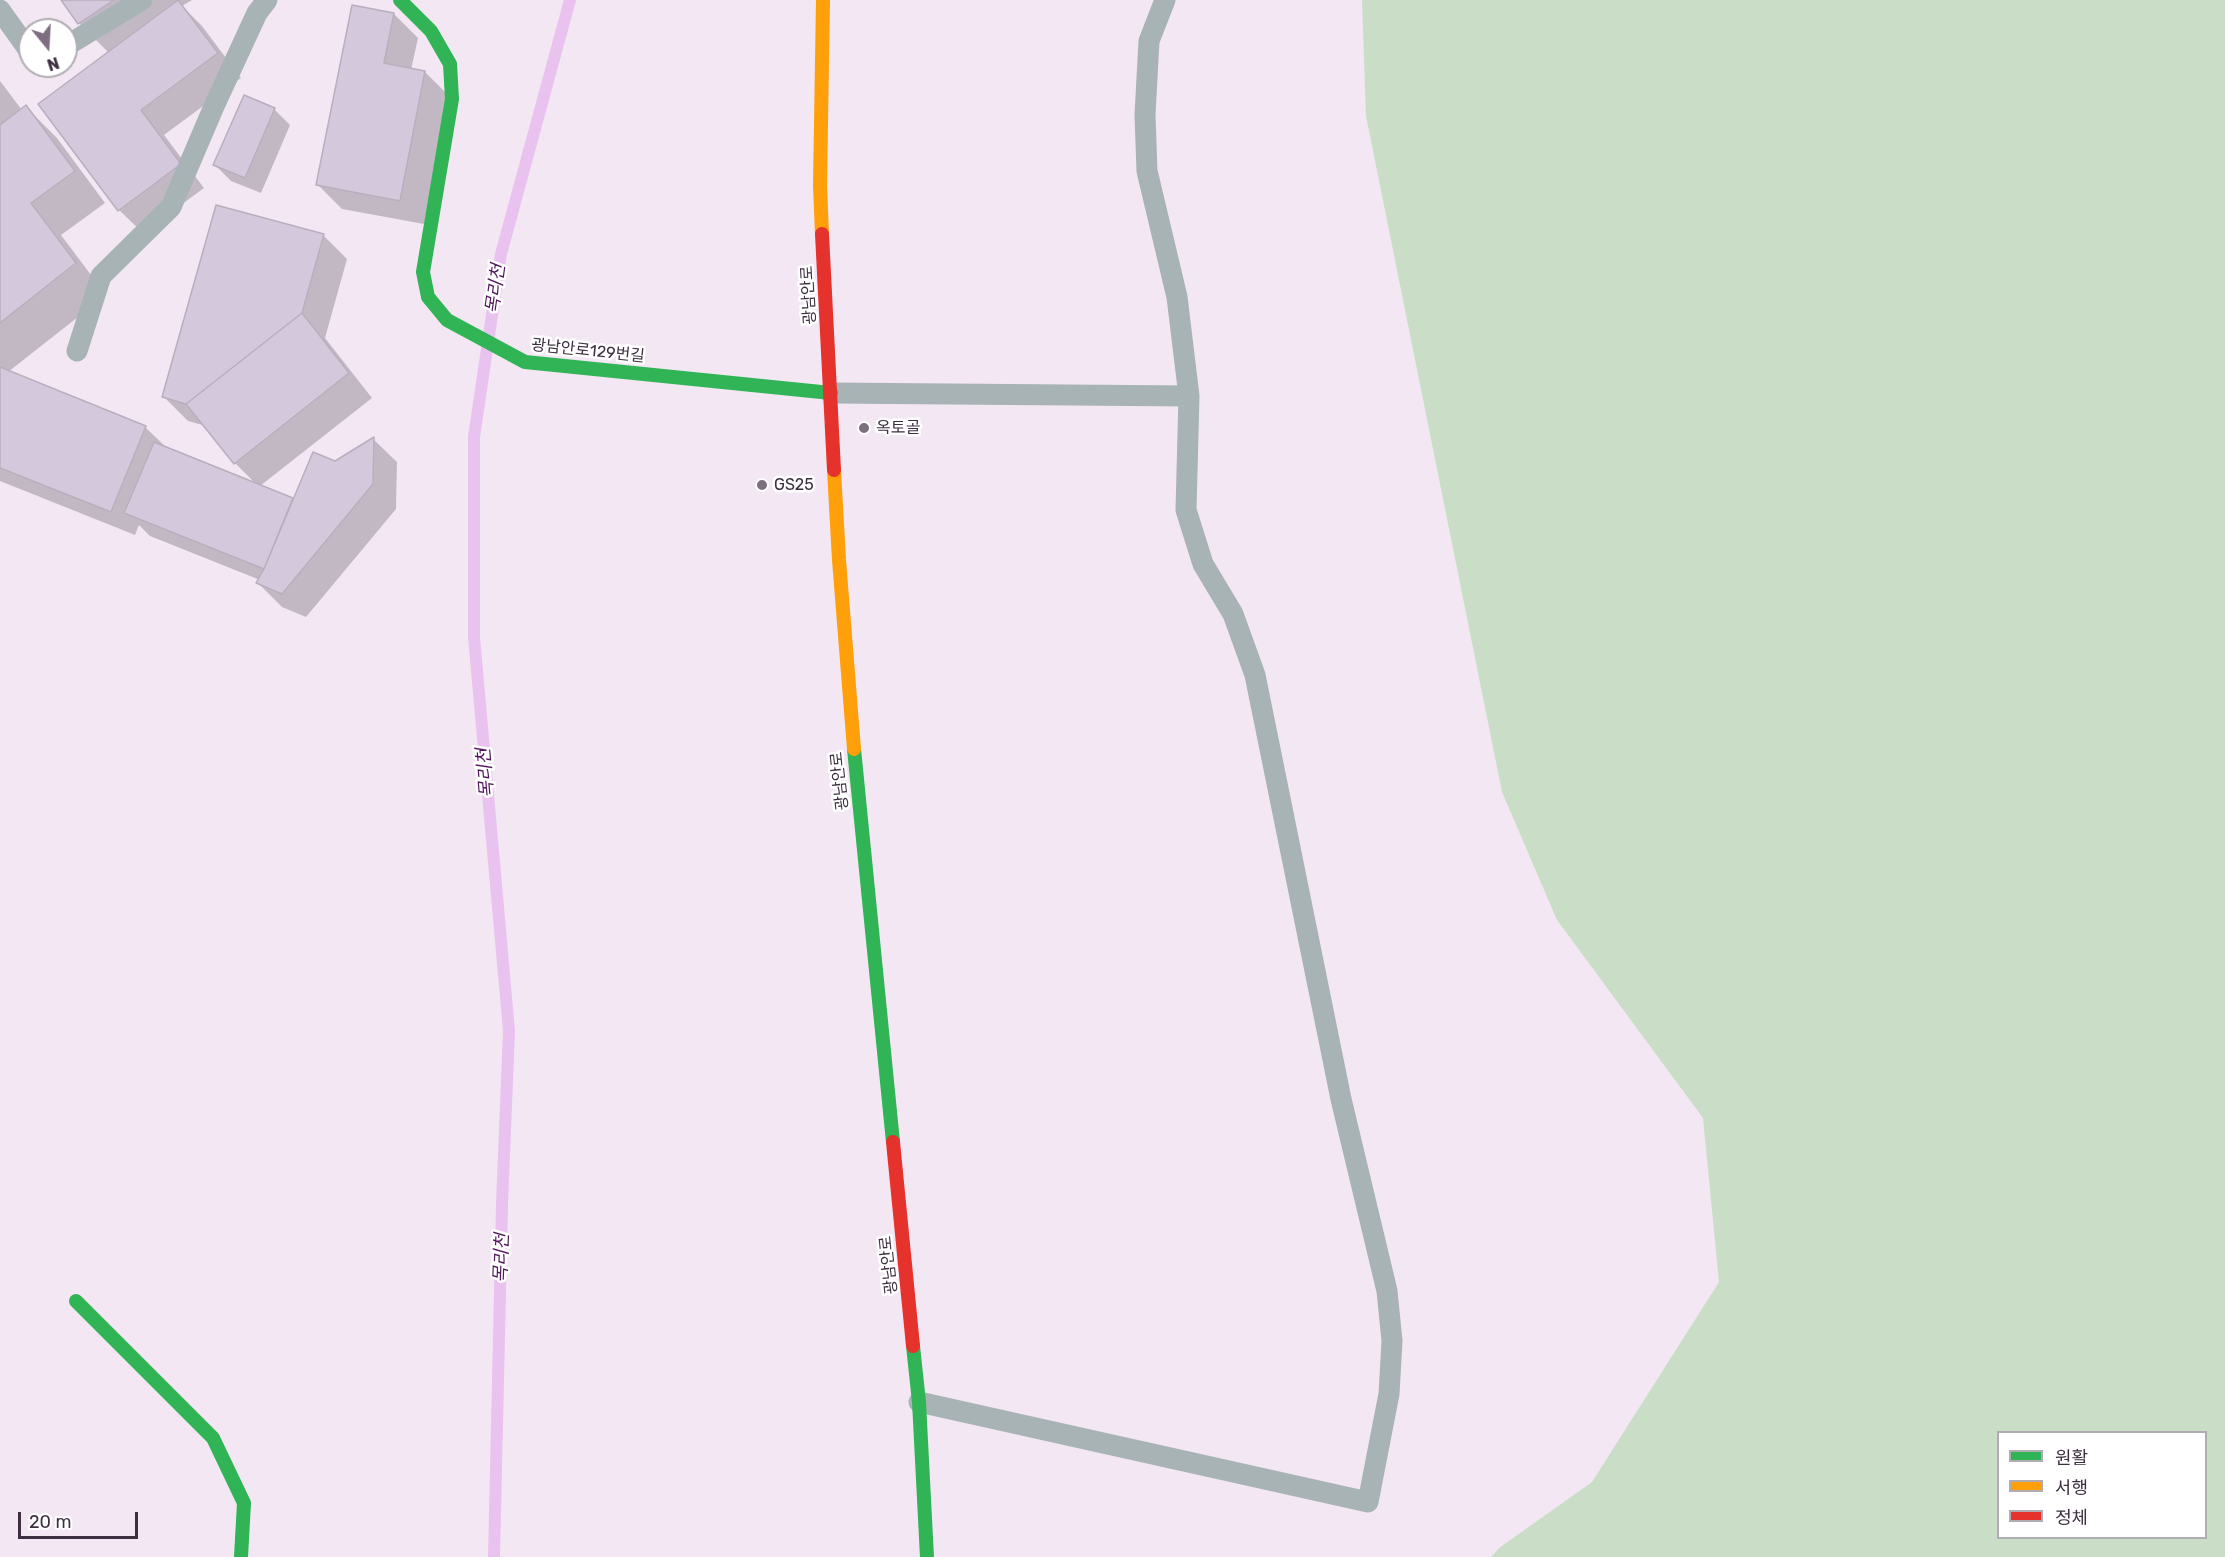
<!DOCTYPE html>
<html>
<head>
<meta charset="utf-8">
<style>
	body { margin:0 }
	#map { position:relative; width:2225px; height:1557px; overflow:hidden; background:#f3e7f4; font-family:Rubik,"Noto Sans KR",sans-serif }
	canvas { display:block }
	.legend { position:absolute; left:1997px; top:1431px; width:210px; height:108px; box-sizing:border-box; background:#fff; border:2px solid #b1acb3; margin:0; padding:8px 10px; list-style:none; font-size:18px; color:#3d2f40 }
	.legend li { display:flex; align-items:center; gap:12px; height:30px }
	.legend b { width:30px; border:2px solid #b1acb3 }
	.north { position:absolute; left:18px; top:18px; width:60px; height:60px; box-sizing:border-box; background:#fff; border:2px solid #b1acb3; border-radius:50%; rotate:162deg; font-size:16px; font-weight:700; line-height:24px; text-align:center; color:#3d2f40 }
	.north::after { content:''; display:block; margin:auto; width:21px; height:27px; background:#7d6f7f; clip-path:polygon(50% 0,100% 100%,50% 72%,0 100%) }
	.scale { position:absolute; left:18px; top:1512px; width:120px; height:27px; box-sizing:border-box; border:3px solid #3d2f40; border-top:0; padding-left:8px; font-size:18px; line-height:21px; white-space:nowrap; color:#3d2f40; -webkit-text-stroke:4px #fff; paint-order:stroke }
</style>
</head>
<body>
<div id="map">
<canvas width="2225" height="1557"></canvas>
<ul class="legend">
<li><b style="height:8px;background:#30b455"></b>원활</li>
<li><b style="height:8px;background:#ff9f0a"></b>서행</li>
<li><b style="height:8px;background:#e5322d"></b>정체</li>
</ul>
<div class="north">N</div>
<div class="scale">20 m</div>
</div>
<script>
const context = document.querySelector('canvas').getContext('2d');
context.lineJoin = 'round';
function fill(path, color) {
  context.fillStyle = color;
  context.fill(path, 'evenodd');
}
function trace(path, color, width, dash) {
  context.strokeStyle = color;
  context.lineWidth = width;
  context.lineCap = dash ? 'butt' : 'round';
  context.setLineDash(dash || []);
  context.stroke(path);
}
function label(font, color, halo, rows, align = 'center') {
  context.font = font + ' Rubik,"Noto Sans KR",sans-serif';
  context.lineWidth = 5;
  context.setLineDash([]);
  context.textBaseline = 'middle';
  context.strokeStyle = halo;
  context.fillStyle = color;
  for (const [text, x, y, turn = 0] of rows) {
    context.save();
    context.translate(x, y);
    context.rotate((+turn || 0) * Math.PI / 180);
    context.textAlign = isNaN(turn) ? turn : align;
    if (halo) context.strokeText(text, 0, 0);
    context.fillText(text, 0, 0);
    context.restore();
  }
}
const green = new Path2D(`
	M1362 0H2225V1557H1491L1499 1548 1592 1482 1719 1282 1703 1118 1557 920 1502 792 1366 116ZM1998 1432H2206V1538H1998Z`);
const shadow = new Path2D(`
	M63 0H192L182 6 202 26 241 78 164 135 204 188 143 233 119 210 109 53 79 23Z
	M394 14 418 38 411 70 425 72 449 96 424 224 342 209 318 185Z
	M0 81 22 110 26 107 57 138 105 203 61 235 106 295 8 372 145 427 168 449 258 486 235 463 206 426 188 421 164 397 323 235 347 259 325 338 372 398 260 486 294 500 336 463 373 439 397 462 396 509 306 617 282 607 258 583 260 580 150 536 139 525 135 535 0 481Z
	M274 109 290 125 261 193 231 181 215 165Z`);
const stream = new Path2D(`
	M494 1557 502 1204 509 1031 474 637V437L501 254 570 0`);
const building = new Path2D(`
	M61 0H114L78 24Z
	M178 0 218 53 141 110 181 164 118 211 38 104Z
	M352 5 394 13 384 63 425 71 400 201 316 185Z
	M244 95 275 108 245 178 213 165Z
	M26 105 75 171 31 203 76 263 0 323V125Z
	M216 205 324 234 302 313 186 404 162 397Z
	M302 313 349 373 234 464 186 404Z
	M0 367 146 426 111 512 0 468Z
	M374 437 373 484 282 594 256 583 264 569 313 452 335 461Z
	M154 442 293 498 264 569 124 513Z`);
const lane = new Path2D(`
	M0 10 30 52
	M66 46 142 0
	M77 351 101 276 171 207 215 104 257 13 267 0
	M831 393 1189 396
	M919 1402 1368 1502 1389 1394 1392 1341 1387 1291 1341 1099 1255 675 1233 614 1203 564 1186 510 1189 396 1177 297 1147 171 1145 115 1149 41 1165 0`);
const fast = new Path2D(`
	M400 0 431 31 450 64 452 99 423 272 428 297 447 320 525 362 831 393
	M854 749 893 1142
	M76 1301 213 1438 244 1503 241 1557
	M913 1346 919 1402 927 1557`);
const slow = new Path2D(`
	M822 234 820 186 823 0
	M834 470 839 560 854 749`);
const jam = new Path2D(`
	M822 234 834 470
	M893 1142 913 1346`);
const markers = [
	[864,428,6,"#7d6f7f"],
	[762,485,6,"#7d6f7f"]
];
const streetNames = [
	["광남안로",809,295,-93],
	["광남안로129번길",588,351,6],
	["광남안로",840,781,-96],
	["광남안로",889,1265,-96]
];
const poiNames = [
	["옥토골",876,428],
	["GS25",774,485]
];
const waterNames = [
	["목리천",496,289,-82],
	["목리천",486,773,-95],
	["목리천",502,1258,-88]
];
fill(green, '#cadec7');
fill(shadow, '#0003');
trace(stream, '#eac2f0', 12);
fill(building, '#d4c9dc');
trace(building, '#b8afbd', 1.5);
trace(lane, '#a8b3b6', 21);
trace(fast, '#30b455', 14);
trace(slow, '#ff9f0a', 14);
trace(jam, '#e5322d', 14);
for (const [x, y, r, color] of markers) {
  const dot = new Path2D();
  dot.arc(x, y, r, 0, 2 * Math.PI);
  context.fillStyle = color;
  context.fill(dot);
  trace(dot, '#fff', 2);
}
label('16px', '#3d2f40', '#fff', streetNames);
label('16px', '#3d2f40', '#fff', poiNames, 'left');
label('italic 18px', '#53165d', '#fff', waterNames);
</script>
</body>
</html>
